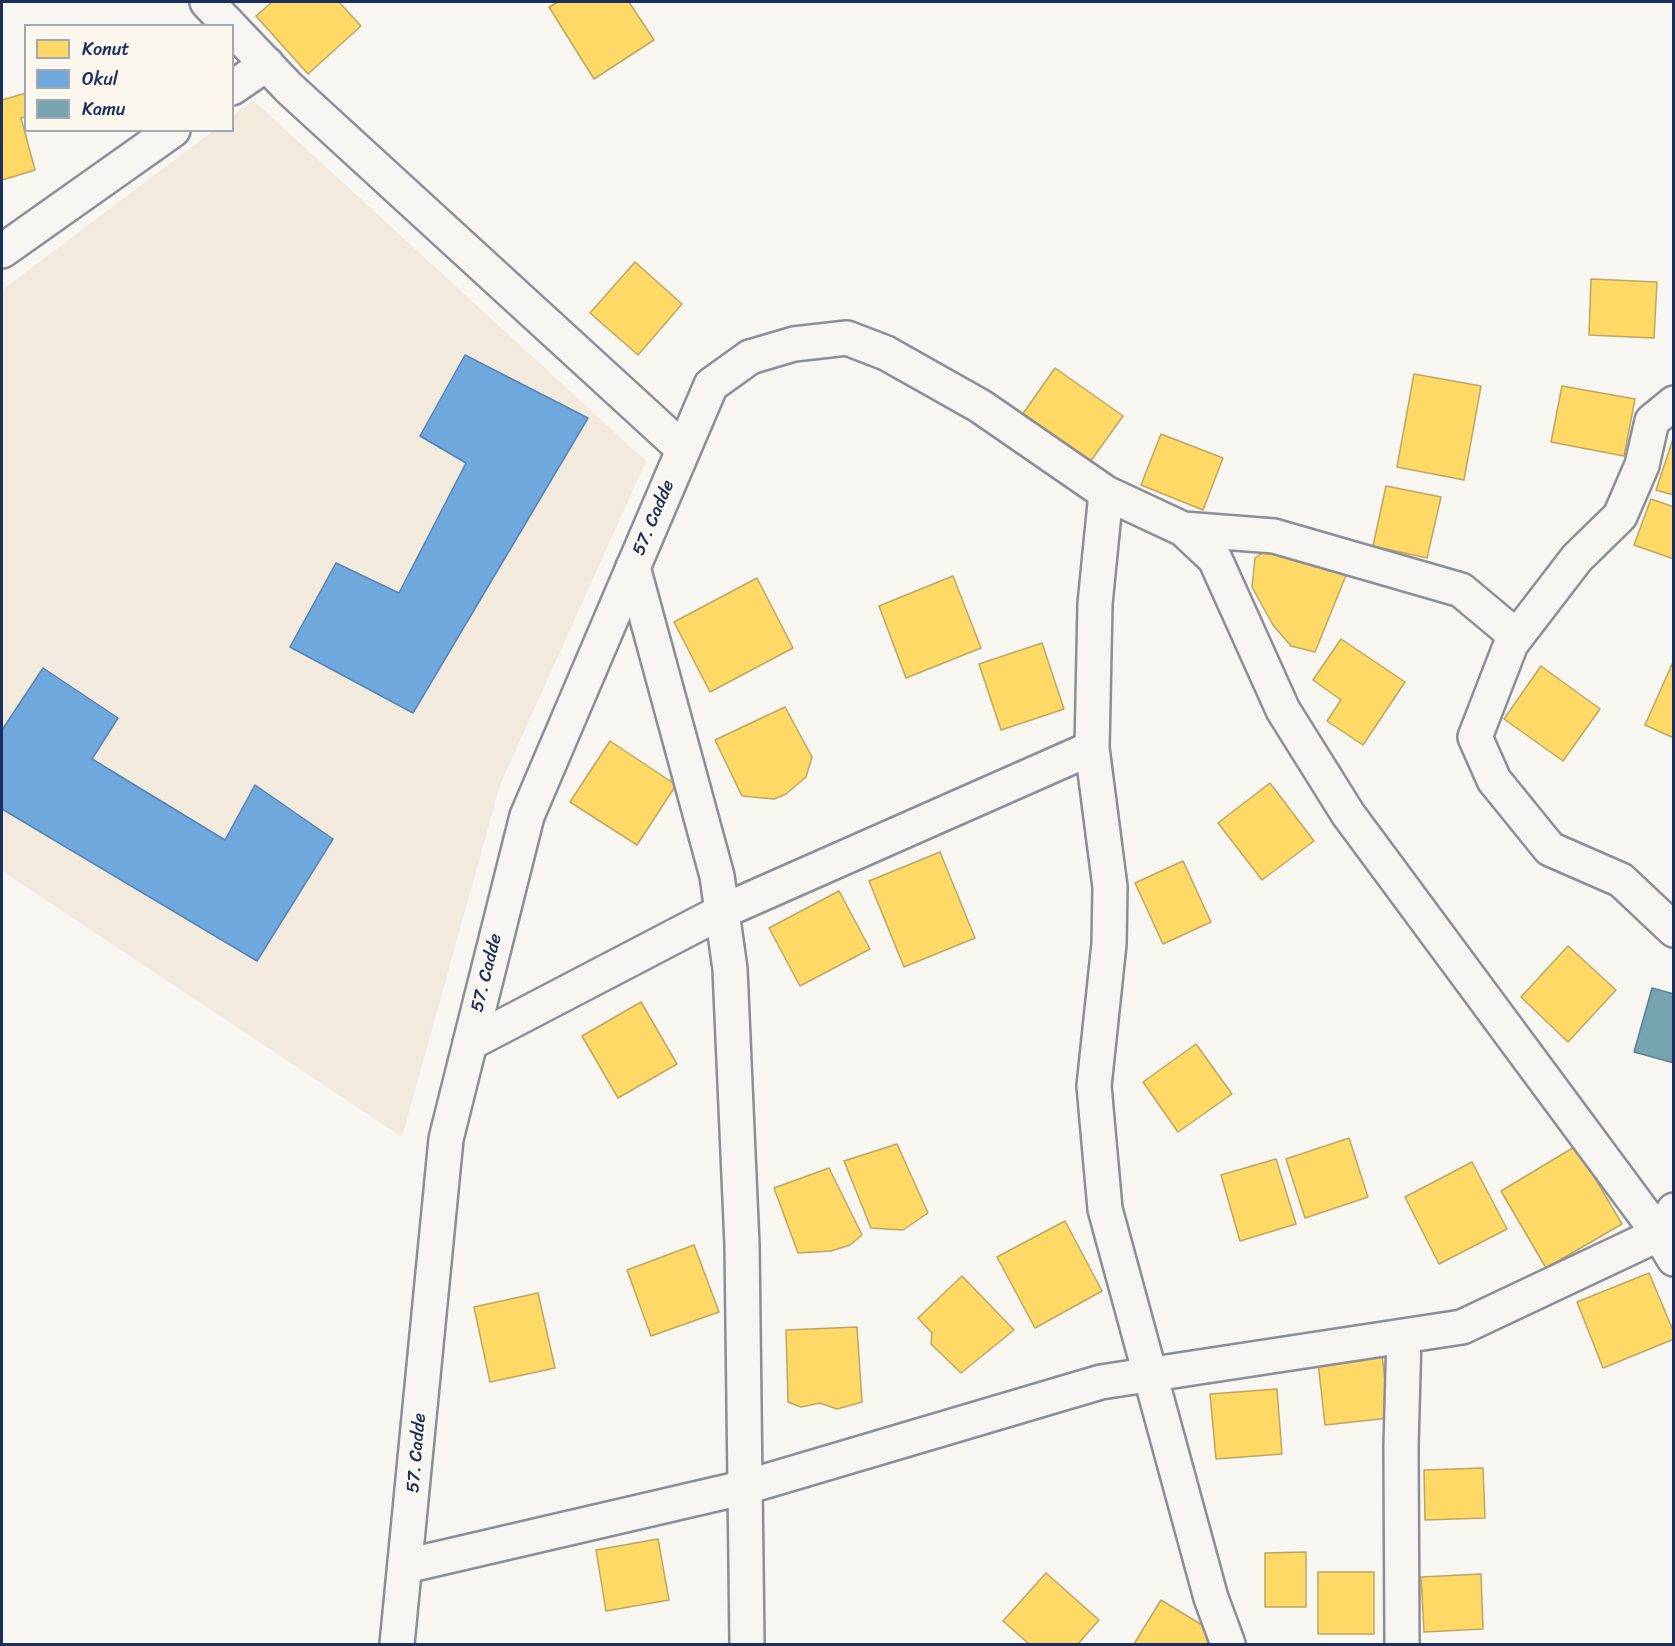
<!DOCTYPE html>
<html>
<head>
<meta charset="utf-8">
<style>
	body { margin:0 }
	#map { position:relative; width:1675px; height:1646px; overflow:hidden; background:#f8f6f0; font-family:Sriracha,sans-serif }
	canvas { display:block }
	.frame { position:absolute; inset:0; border:3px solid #1b2f5e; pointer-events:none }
	.legend { position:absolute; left:24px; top:24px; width:210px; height:108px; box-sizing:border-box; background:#fbf7ec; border:2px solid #a1a7b3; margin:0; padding:8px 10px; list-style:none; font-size:18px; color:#1b2f5e }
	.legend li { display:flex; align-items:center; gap:12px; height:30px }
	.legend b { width:30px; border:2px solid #a1a7b3 }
</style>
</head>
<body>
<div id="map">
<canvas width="1675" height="1646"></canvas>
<div class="frame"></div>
<ul class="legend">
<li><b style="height:16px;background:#ffd966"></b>Konut</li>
<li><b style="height:16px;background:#6fa8dc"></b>Okul</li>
<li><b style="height:16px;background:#76a5af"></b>Kamu</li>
</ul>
</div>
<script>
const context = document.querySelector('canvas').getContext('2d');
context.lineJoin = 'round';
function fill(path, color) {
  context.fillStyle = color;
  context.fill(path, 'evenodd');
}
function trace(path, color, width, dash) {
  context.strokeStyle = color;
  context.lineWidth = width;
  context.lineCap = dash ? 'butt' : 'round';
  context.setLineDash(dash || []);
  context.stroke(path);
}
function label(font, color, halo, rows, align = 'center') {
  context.font = font + ' Sriracha,sans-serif';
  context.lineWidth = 6;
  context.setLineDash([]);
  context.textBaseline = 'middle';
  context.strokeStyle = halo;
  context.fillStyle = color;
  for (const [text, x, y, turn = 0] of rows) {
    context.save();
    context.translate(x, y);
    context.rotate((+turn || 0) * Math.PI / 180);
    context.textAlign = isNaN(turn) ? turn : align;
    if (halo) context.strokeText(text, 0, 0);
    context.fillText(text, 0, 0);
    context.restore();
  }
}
const built = new Path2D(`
	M253 100 646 461 500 785 402 1137 2 871V290L213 131 232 130 233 115Z`);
const homes = new Path2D(`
	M272 2H339L361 26 308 74 256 16Z
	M558 2H629L654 40 594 79 549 7Z
	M26 93V117L21 118 35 170 2 180V100Z
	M635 262 682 304 638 355 590 313Z
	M1591 279 1657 282 1654 338 1589 335Z
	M1055 368 1123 416 1090 462 1022 415Z
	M1414 374 1481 386 1464 480 1397 467Z
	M1562 386 1635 399 1624 456 1551 442Z
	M1161 434 1223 458 1203 510 1141 485Z
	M1674 436V495L1656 490Z
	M1386 486 1441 497 1427 558 1373 546Z
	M1651 499 1674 507V559L1634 545Z
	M1275 551 1347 573 1315 652 1291 646 1273 625 1252 587 1255 558 1264 552Z
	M953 576 981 648 906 678 879 606Z
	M757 578 793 648 710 692 674 622Z
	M1341 639 1405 682 1363 745 1327 721 1341 700 1313 680Z
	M1042 643 1064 709 1001 730 979 664Z
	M1673 662H1674V738L1645 725Z
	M1541 666 1600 709 1563 761 1504 719Z
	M785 707 812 757 806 777 786 794 774 799 742 796 715 740Z
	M610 741 676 785 637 845 570 802Z
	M1270 783 1314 841 1262 880 1218 823Z
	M940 852 975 938 904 967 869 881Z
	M1183 861 1211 922 1163 944 1135 883Z
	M839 891 870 949 800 986 769 928Z
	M1568 946 1616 990 1568 1042 1521 997Z
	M641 1002 677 1064 618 1098 582 1036Z
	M1196 1044 1232 1094 1178 1132 1143 1082Z
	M1349 1138 1368 1197 1305 1218 1286 1159Z
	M897 1144 928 1213 903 1230 871 1228 844 1161Z
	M1576 1146 1622 1224 1546 1268 1501 1191Z
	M1276 1159 1296 1224 1240 1241 1221 1175Z
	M1472 1162 1507 1229 1439 1264 1405 1197Z
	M829 1168 862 1235 850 1245 831 1251 798 1253 774 1188Z
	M1065 1221 1102 1291 1035 1328 997 1257Z
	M694 1245 719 1312 651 1336 627 1270Z
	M1649 1273 1674 1333V1339L1603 1368 1577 1302Z
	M962 1276 1014 1330 961 1373 931 1344 932 1333 918 1318Z
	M538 1293 555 1368 490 1382 474 1307Z
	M857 1327 862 1402 837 1409 820 1403 801 1407 788 1402 786 1330Z
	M1382 1354 1389 1418 1325 1425 1318 1362Z
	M1277 1389 1282 1454 1216 1459 1210 1394Z
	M1483 1468 1485 1518 1425 1520 1424 1470Z
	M658 1539 669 1600 606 1611 596 1550Z
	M1306 1552V1607H1265V1553Z
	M1318 1572H1374V1634H1318Z
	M1046 1573 1099 1620 1078 1644H1029L1003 1621Z
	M1481 1574 1483 1629 1424 1632 1421 1577Z
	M1161 1600 1220 1636 1214 1644H1134Z`);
const schools = new Path2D(`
	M465 355 588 418 413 713 290 647 336 563 399 593 466 463 420 436Z
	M43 668 118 718 92 759 225 840 255 785 333 839 257 961 2 809V730Z`);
const public = new Path2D(`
	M1652 988 1674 994V1063L1634 1052Z`);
const minor = new Path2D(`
	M207 2 230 26
	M232 28 289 88 683 449
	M232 88 267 64
	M2 251 173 130
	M750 357 794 344 847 338 886 353 980 406 1106 493 1183 529 1215 559 1283 710 1348 814 1659 1234 1674 1259
	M1674 403 1652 421 1642 465 1620 516 1577 558 1511 644 1475 737 1494 780 1550 849 1621 880 1674 930
	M1106 493 1095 604 1092 748 1110 887 1109 944 1094 1086 1105 1209 1211 1598 1228 1644
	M1183 529 1274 536 1461 590 1516 636
	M633 567 717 876 730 969 742 1245 747 1644
	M470 1043 721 912 1092 748
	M406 1566 746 1487 1101 1382 1462 1327 1659 1234 1674 1210
	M1402 1644 1401 1446 1404 1336`);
const tertiary = new Path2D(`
	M397 1644 446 1139 470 1043 527 816 711 385 750 357`);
const streetNames = [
	["57. Cadde",654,518,-67],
	["57. Cadde",487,973,-76],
	["57. Cadde",417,1453,-85]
];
fill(built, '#f2eadc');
fill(homes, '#ffd966');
trace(homes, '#bba664', 1.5);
fill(schools, '#6fa8dc');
trace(schools, '#5684b6', 1.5);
fill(public, '#76a5af');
trace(public, '#5b8297', 1.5);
trace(minor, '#8b8e94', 38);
trace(tertiary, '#8b8e94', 38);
trace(minor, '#f6f5f1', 33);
trace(tertiary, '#f6f5f1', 33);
label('18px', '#1b2f5e', '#fbf7ec', streetNames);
</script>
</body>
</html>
